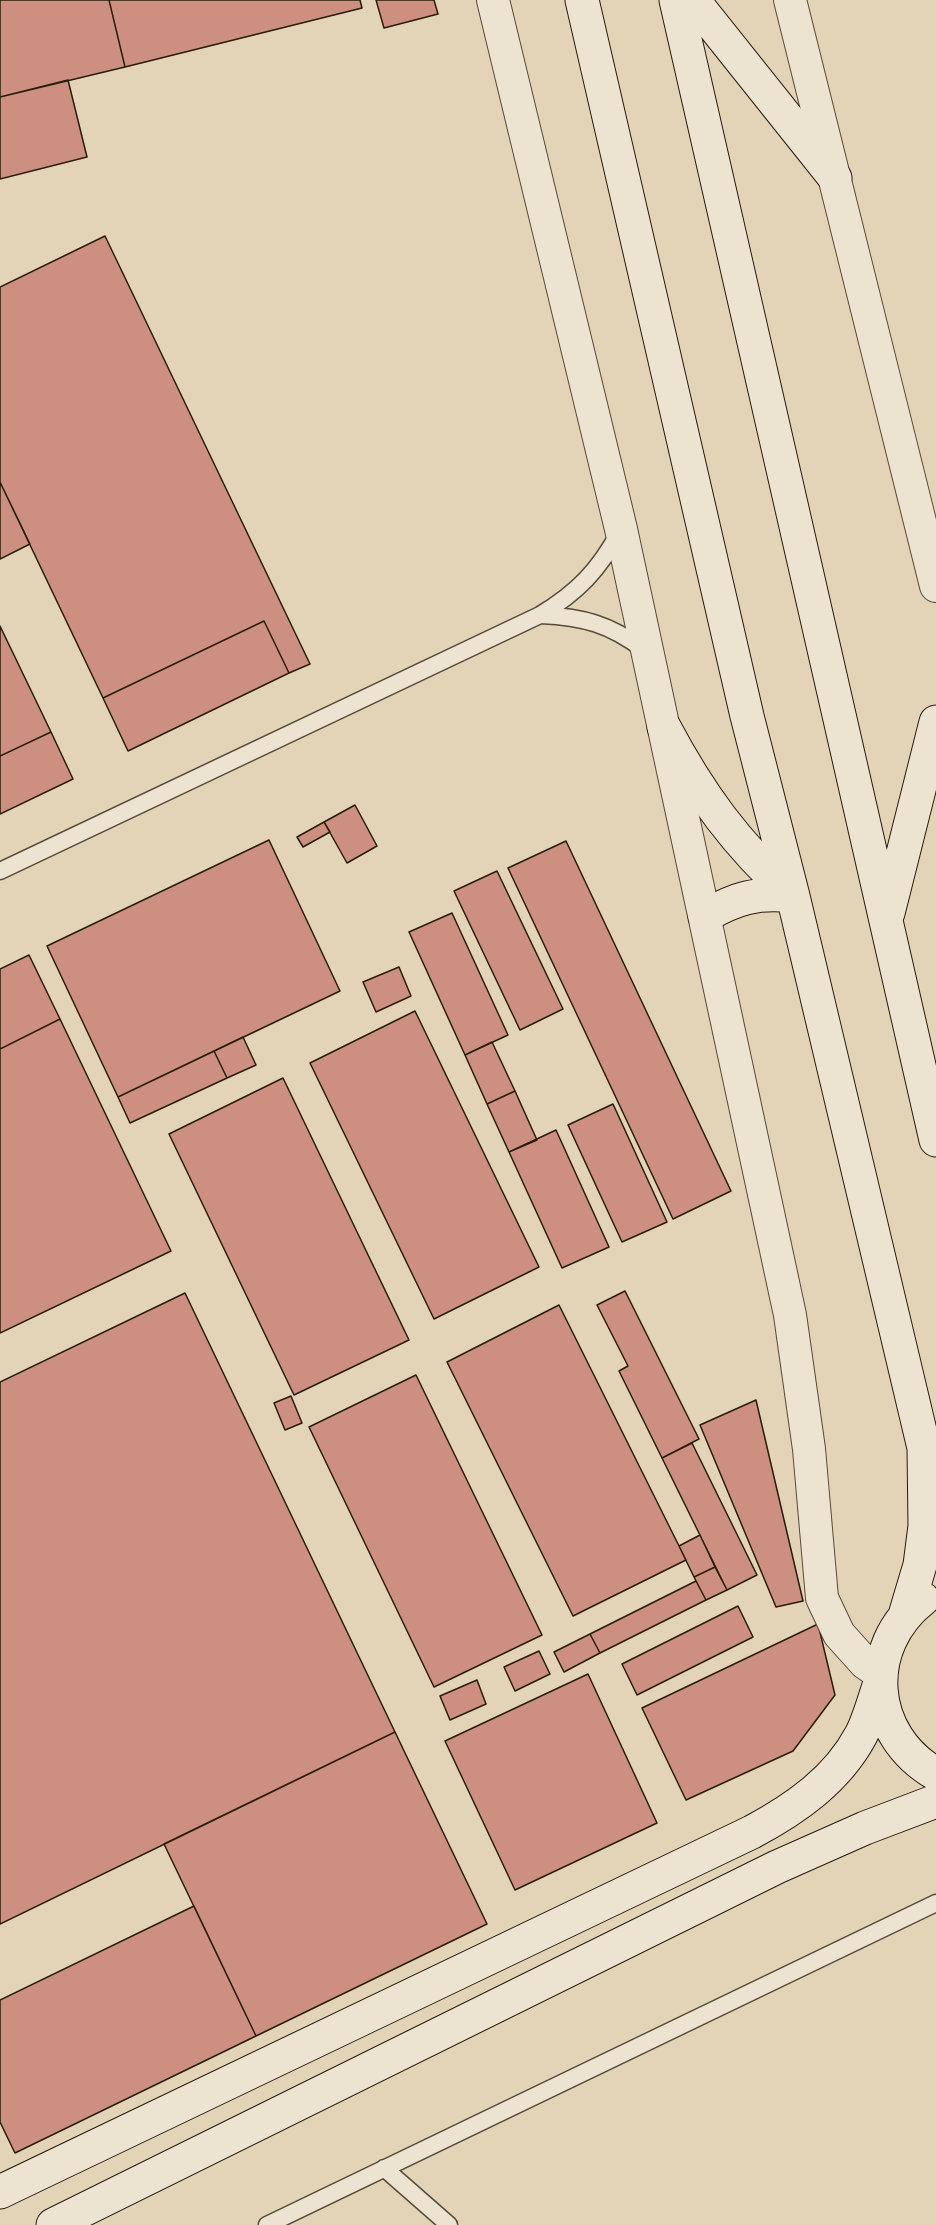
<!DOCTYPE html>
<html>
<head>
<meta charset="utf-8">
<style>
	body { margin:0 }
	canvas { display:block; background:#e3d4b8 }
</style>
</head>
<body>
<canvas width="936" height="2225"></canvas>
<script>
const context = document.querySelector('canvas').getContext('2d');
context.lineJoin = 'round';
function fill(path, color) {
  context.fillStyle = color;
  context.fill(path, 'evenodd');
}
function trace(path, color, width, dash) {
  context.strokeStyle = color;
  context.lineWidth = width;
  context.lineCap = dash ? 'butt' : 'round';
  context.setLineDash(dash || []);
  context.stroke(path);
}
const building = new Path2D(`
	M0 0H109L125 67 0 97Z
	M109 0H360L362 8 125 67Z
	M376 0H434L438 14 384 28Z
	M68 80 87 157 0 179V97Z
	M105 236 310 664 289 673 264 621 103 698 0 482V287Z
	M0 482 30 544 0 559Z
	M264 621 289 673 128 751 103 698Z
	M0 626 51 732 0 756Z
	M51 732 73 779 0 814V756Z
	M355 805 377 846 347 863 324 822Z
	M324 822 330 832 303 847 297 837Z
	M269 840 340 991 118 1097 47 946Z
	M566 841 731 1191 673 1219 508 868Z
	M497 871 563 1009 520 1030 454 891Z
	M452 913 508 1035 465 1055 409 932Z
	M29 955 60 1019 0 1049V969Z
	M399 967 411 996 376 1012 363 982Z
	M415 1011 539 1267 434 1319 310 1063Z
	M60 1019 171 1251 0 1333V1049Z
	M243 1037 256 1065 227 1078 214 1051Z
	M492 1042 515 1091 487 1104 465 1055Z
	M214 1051 227 1078 130 1123 118 1097Z
	M283 1078 409 1340 294 1395 169 1134Z
	M515 1091 537 1140 509 1152 487 1104Z
	M613 1104 667 1222 622 1242 568 1125Z
	M556 1130 609 1247 562 1268 509 1152Z
	M625 1291 699 1439 662 1458 619 1371 628 1366 597 1305Z
	M185 1293 395 1732 0 1924V1382Z
	M559 1305 686 1560 573 1616 447 1362Z
	M416 1375 542 1635 434 1687 309 1427Z
	M291 1396 302 1423 285 1430 274 1403Z
	M756 1400 803 1601 776 1607 700 1425Z
	M692 1443 757 1575 727 1590 662 1458Z
	M700 1535 715 1567 694 1577 679 1546Z
	M715 1567 727 1590 706 1600 694 1577Z
	M696 1581 706 1600 600 1653 590 1634Z
	M738 1606 753 1637 637 1695 622 1664Z
	M818 1624 835 1695 793 1751 686 1800 642 1708Z
	M590 1634 600 1653 564 1672 554 1652Z
	M539 1651 550 1674 515 1691 504 1667Z
	M588 1674 657 1823 515 1890 445 1741Z
	M477 1680 486 1704 450 1720 440 1696Z
	M395 1732 487 1924 256 2036 164 1844Z
	M194 1906 256 2036 15 2153 0 2122V2000Z`);
const service = new Path2D(`
	M541 615C583 617 610 624 644 650
	M0 871 540 615C578 592 599 570 620 531
	M384 2168 449 2225
	M267 2225 936 1903`);
const minor = new Path2D(`
	M493 0 621 529 790 1315 809 1449 822 1598 839 1634 865 1663 881 1674
	M790 0 936 586`);
const secondary = new Path2D(`
	M582 0 747 716 793 896 924 1448 925 1526 920 1565 906 1612
	M676 0 936 1140
	M693 0 835 178
	M664 727C700 795 736 844 793 896
	M888 913 936 722
	M705 916C736 898 757 892 793 896
	M923 1599C862 1647 868 1735 936 1774
	M0 2192 752 1832C795 1809 837 1780 861 1735 869 1720 874 1700 880 1683
	M53 2225 777 1867 865 1828 936 1801`);
fill(building, '#cd9080');
trace(building, '#281c0b', 1.5);
trace(service, '#574a36', 19);
trace(minor, '#574a36', 34);
trace(secondary, '#281c0b', 35);
trace(service, '#ede3d1', 16);
trace(minor, '#ede3d1', 32);
trace(secondary, '#ede3d1', 33);
</script>
</body>
</html>
